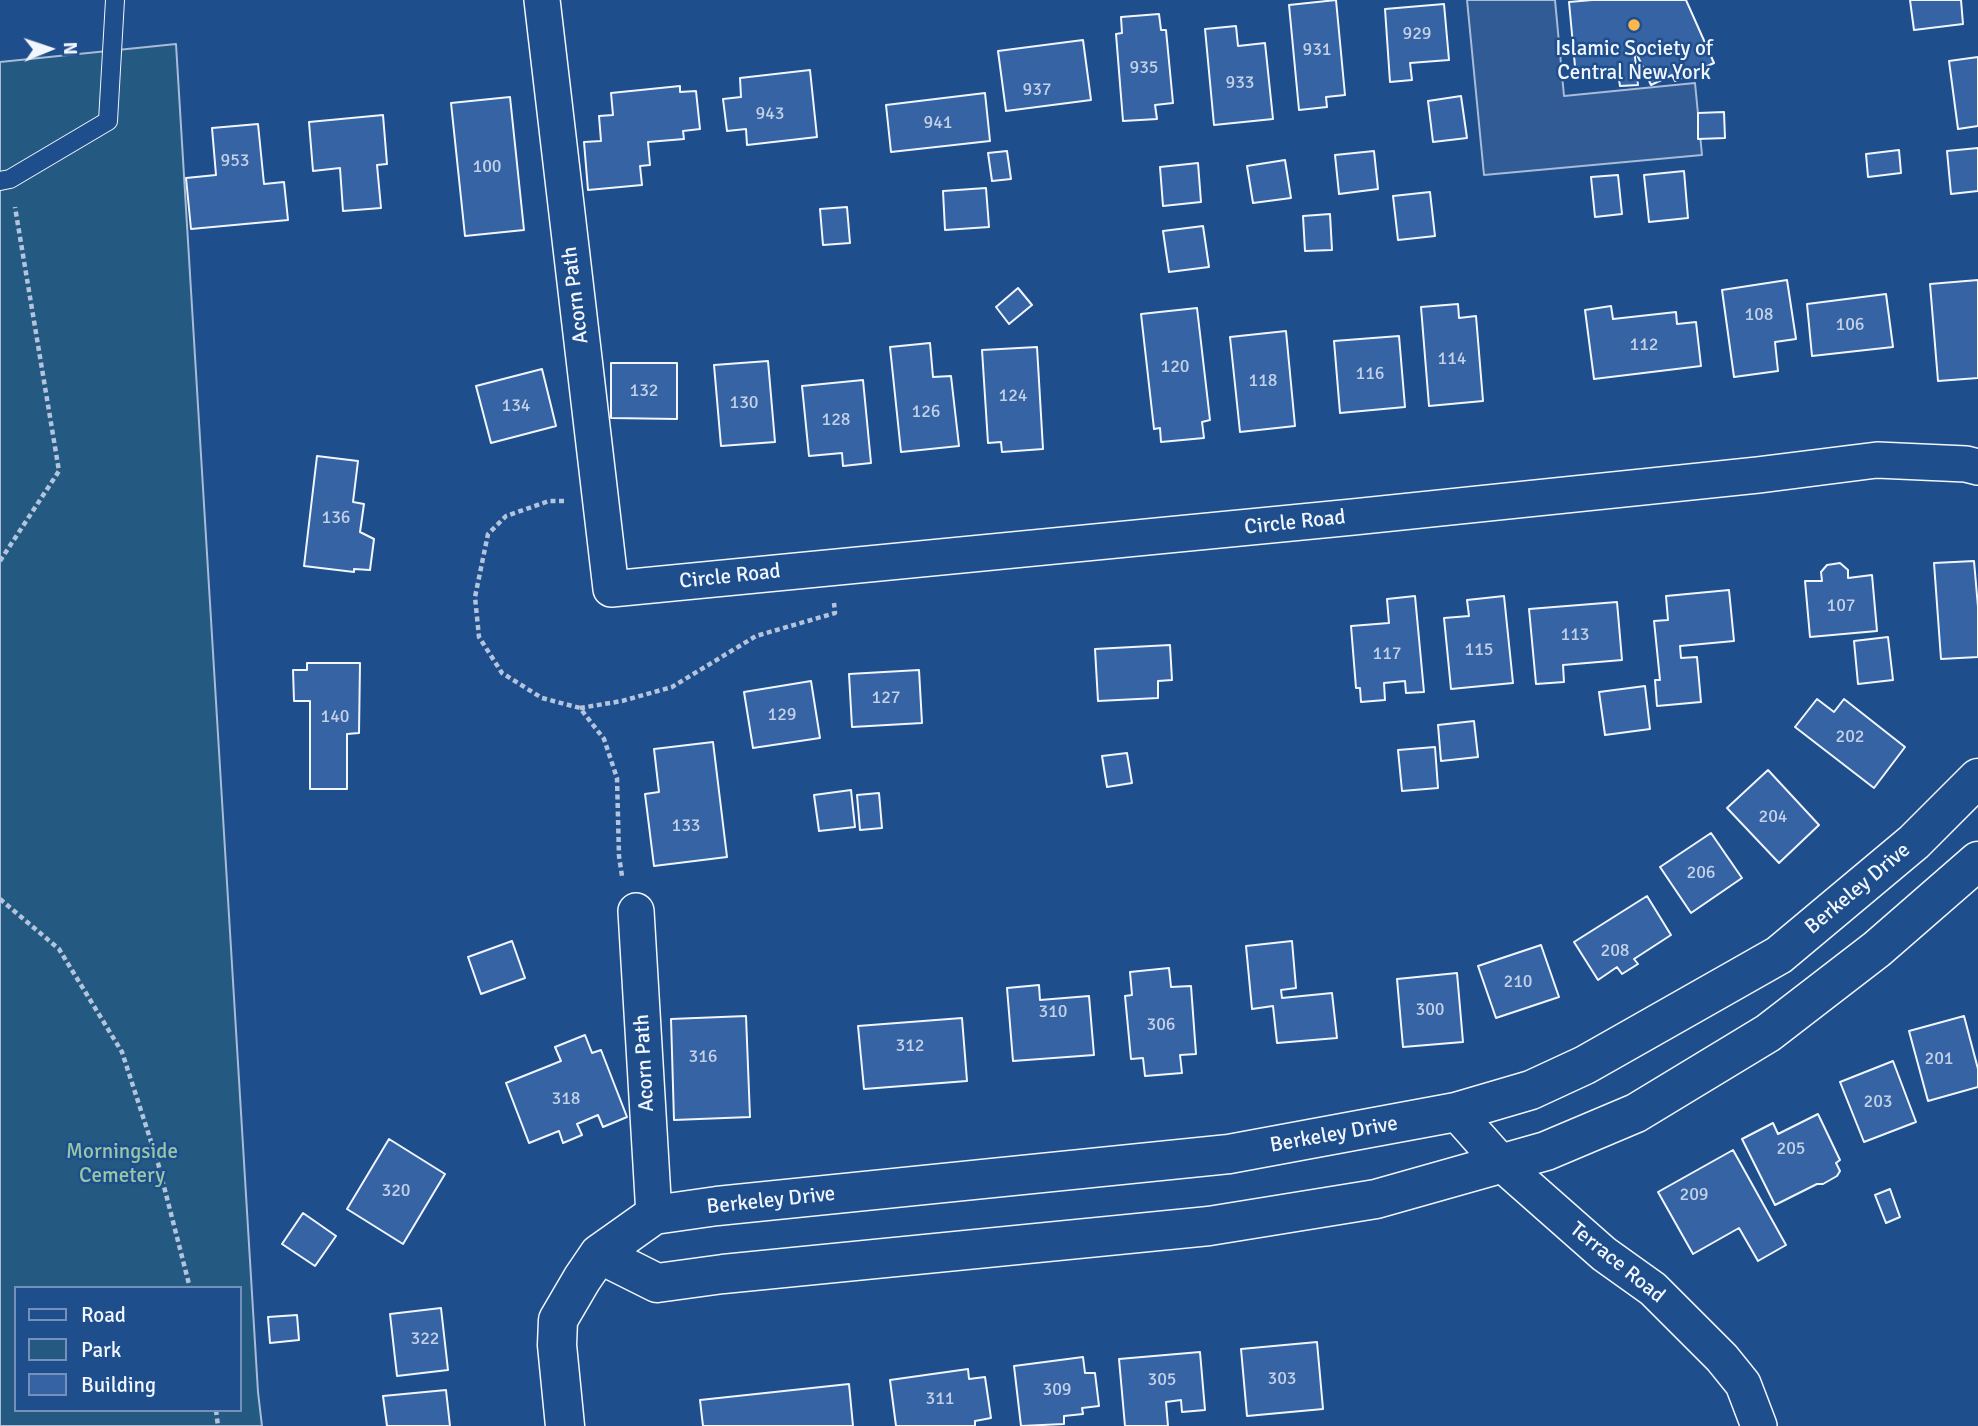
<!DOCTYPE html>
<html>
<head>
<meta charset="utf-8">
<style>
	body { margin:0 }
	#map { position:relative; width:1978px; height:1426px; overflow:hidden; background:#1f4e8c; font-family:Signika,sans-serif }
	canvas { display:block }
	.legend { position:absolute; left:14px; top:1286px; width:228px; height:126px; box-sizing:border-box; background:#1f4e8c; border:2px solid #7391ba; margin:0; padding:9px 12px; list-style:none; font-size:21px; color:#f2f6ff }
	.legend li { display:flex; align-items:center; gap:14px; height:35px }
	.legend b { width:35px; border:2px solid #7391ba }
	.north { position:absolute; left:14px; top:14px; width:70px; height:70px; -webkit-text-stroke:5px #1f4e8c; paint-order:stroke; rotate:88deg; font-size:19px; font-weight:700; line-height:28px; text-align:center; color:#f2f6ff }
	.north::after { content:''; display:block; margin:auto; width:24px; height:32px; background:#f2f6ff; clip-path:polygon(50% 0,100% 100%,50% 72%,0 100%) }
</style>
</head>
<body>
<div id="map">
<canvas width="1978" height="1426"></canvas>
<ul class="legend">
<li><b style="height:9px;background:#1f4e8c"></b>Road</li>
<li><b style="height:19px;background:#245a82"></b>Park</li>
<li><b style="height:19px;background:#3563a3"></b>Building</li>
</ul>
<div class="north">N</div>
</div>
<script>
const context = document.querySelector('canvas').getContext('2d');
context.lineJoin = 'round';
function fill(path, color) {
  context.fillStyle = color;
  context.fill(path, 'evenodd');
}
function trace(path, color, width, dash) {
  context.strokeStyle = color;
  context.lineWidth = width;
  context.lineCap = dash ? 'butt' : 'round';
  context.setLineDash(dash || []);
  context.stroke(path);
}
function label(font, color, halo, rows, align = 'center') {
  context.font = font + ' Signika,sans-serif';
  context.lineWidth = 5;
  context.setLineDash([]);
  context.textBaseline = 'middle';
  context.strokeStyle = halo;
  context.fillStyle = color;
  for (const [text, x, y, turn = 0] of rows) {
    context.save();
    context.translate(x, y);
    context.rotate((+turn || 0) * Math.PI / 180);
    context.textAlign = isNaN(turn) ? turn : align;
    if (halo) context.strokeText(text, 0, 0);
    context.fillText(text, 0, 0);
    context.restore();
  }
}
const green = new Path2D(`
	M176 44 258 1392 262 1426H0V62ZM16 1288H240V1410H16Z`);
const parking = new Path2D(`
	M1467 0H1555L1564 96 1695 83 1702 155 1484 175Z`);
const building = new Path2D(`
	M1336 0 1345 95 1326 97 1327 107 1299 110 1289 5Z
	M1592 0H1686L1714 63 1675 81 1672 75 1651 85 1634 48 1638 85 1620 86 1618 73 1576 77 1569 2Z
	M1910 0H1961L1963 24 1914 30Z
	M1444 4 1449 60 1410 63 1412 80 1390 82 1385 9Z
	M1159 14 1161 30H1166L1173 103 1155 105 1157 119 1123 121 1116 34 1122 33 1121 17Z
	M1236 26 1238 46 1265 43 1273 119 1214 125 1205 29Z
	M1083 40 1091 100 1006 111 998 51Z
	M1978 57V126L1958 129 1949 61Z
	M810 70 817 137 747 145 746 129 727 131 723 99 741 97 740 78Z
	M680 86V92L696 91 700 129 683 131 684 139 648 142 650 165 640 166 642 185 588 190 584 142 601 141 599 116 613 115 611 93Z
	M985 93 990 141 891 152 886 105Z
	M1461 96 1467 138 1433 142 1428 101Z
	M510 97 524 230 465 236 451 103Z
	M1724 112 1725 138 1698 139V113Z
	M383 115 387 164 377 165 381 208 343 211 340 168 313 171 309 122Z
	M258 124 264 184 284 182 288 220 191 229 186 178 216 175 212 128Z
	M1978 148V191L1951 194 1947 151Z
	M1899 150 1901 173 1868 177 1866 154Z
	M1007 151 1011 179 992 181 988 153Z
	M1374 151 1378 189 1339 194 1335 155Z
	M1285 160 1291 198 1253 203 1247 166Z
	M1198 163 1201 202 1163 206 1160 167Z
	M1684 171 1688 218 1649 222 1644 175Z
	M1618 175 1622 214 1595 217 1591 177Z
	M986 188 989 227 945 230 943 191Z
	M1430 192 1435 236 1398 240 1393 196Z
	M847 207 850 243 823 245 820 209Z
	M1330 214 1332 250 1305 251 1303 216Z
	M1203 226 1209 267 1169 272 1163 231Z
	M1787 280 1796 339 1775 342 1778 371 1734 377 1722 290Z
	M1978 280V378L1938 381 1930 284Z
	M1018 288 1032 305 1009 324 996 307Z
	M1886 294 1893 347 1812 356 1807 304Z
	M1458 304 1459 318 1476 316 1483 401 1429 406 1421 307Z
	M1611 306 1613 319 1676 312 1677 324 1696 322 1701 366 1594 379 1585 310Z
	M1197 308 1210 420 1202 422 1204 438 1161 442 1160 428 1154 429 1141 314Z
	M1286 331 1295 426 1240 432 1230 337Z
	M1399 336 1405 407 1340 413 1334 341Z
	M930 343 933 377 951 376 959 446 901 452 890 347Z
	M1037 347 1043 449 1002 452 1001 442 988 443 982 350Z
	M768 361 775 442 721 446 714 365Z
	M611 363H677V419L611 418Z
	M542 369 556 426 491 443 476 386Z
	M863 380 871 463 843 466 842 453 809 456 802 386Z
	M317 456 358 461 353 502 364 504 360 532 374 539 370 570 354 569V572L304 566Z
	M1974 561 1978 607V657L1941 659 1934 563Z
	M1840 563 1848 570V578L1872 575 1877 631 1810 637 1805 581H1822L1821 572 1827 565Z
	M1729 590 1734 641 1680 646 1681 658 1697 657 1701 702 1657 706 1655 680H1660L1654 621 1668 620 1666 596Z
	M1415 596 1424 692 1406 693 1405 681 1384 683 1385 700 1361 702 1360 688H1356L1351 626 1389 623 1387 599Z
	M1504 596 1513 683 1451 689 1444 618 1469 616 1467 600Z
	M1617 602 1622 660 1563 665 1564 682 1536 684 1529 609Z
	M1888 637 1893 680 1858 684 1854 641Z
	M1170 645 1172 680 1158 681V698L1098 701 1095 649Z
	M307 663H360L359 733 347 734V789H310V701H294L293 670H307Z
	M919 670 922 723 852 727 849 674Z
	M811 681 820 738 753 748 744 692Z
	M1645 686 1650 729 1605 735 1599 692Z
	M1817 699 1834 712 1844 699 1905 747 1874 788 1795 727Z
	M1474 721 1478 757 1441 761 1438 725Z
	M713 742 727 857 654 866 645 794 659 792 654 749Z
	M1435 747 1438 788 1402 791 1398 750Z
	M1127 753 1132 783 1107 787 1102 756Z
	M1768 770 1819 825 1779 863 1727 808Z
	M851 790 855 827 819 831 814 795Z
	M879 793 882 828 860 830 857 795Z
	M1711 833 1742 878 1691 913 1660 867Z
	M1647 896 1671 935 1634 959 1638 964 1622 974 1617 967 1598 980 1574 942Z
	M512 941 525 978 481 994 468 957Z
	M1292 941 1296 988 1281 990 1282 998 1332 993 1337 1038 1277 1043 1273 1006 1252 1009 1246 946Z
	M1541 945 1559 997 1496 1018 1478 966Z
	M1169 968 1171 987 1191 986 1196 1054 1180 1055 1182 1073 1145 1076 1143 1058 1131 1059 1125 996 1132 995 1130 972Z
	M1457 973 1463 1042 1403 1047 1397 979Z
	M1039 985 1040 1000 1089 996 1094 1055 1013 1061 1007 988Z
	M746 1016 750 1117 674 1120 671 1019Z
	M1964 1016 1978 1069V1087L1928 1101 1909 1031Z
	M962 1018 967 1081 864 1089 858 1026Z
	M585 1035 592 1053 601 1050 627 1117 603 1127 598 1115 577 1124 582 1135 563 1143 559 1131 529 1143 506 1083 561 1061 555 1047Z
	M1893 1061 1916 1122 1864 1142 1840 1082Z
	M1818 1114 1840 1160 1836 1163 1840 1171 1837 1176 1823 1184H1817L1775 1205 1742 1139 1773 1123 1778 1134Z
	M389 1139 445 1174 403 1244 347 1209Z
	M1733 1150 1786 1245 1758 1261 1739 1228 1693 1254 1658 1192Z
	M1890 1189 1900 1217 1886 1223 1875 1195Z
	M303 1213 336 1236 315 1266 282 1244Z
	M441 1308 448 1370 397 1376 390 1314Z
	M297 1315 299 1340 270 1343 268 1317Z
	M1317 1342 1323 1409 1247 1416 1241 1349Z
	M1200 1352 1205 1410 1182 1412 1181 1400 1166 1402 1168 1426H1125L1119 1359Z
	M1083 1357 1085 1373H1095L1099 1406 1082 1408 1083 1414 1064 1416V1424L1021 1426 1014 1366Z
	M968 1369 969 1379 985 1377 991 1418 975 1421V1426H896L890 1380Z
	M849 1384 853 1426H703L700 1400Z
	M446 1390 450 1426H387L383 1396Z`);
const path = new Path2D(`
	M564 501H549L506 516 488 534 475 597 479 637 502 673 542 698 580 708 604 739 617 778 619 856 622 876
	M0 561 59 471 15 207
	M580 708 622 701 672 687 756 636 835 613 834 603
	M0 899 59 949 122 1052 158 1163 190 1288
	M216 1410 218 1426`);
const service = new Path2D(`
	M0 181 10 179 108 121 115 0`);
const minor = new Path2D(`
	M542 0 611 589 1353 517 1758 475 1877 460 1966 464 1978 467
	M636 911 654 1215
	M1456 1112 1502 1164 1604 1254 1653 1289 1722 1358 1743 1384 1759 1426`);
const tertiary = new Path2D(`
	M599 1254 657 1283 723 1274 1209 1226 1376 1199 1546 1151 1636 1113 1768 1033 1877 949 1978 861
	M565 1426 557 1345 558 1320 582 1279 599 1254 654 1215 717 1206 1229 1154 1456 1112 1531 1090 1585 1065 1779 955 1914 842 1978 778`);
const markers = [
	[1634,25,7,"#ffb74d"]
];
const numberNames = [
	["929",1417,34],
	["931",1317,50],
	["935",1144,68],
	["933",1240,83],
	["937",1037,90],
	["943",770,114],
	["941",938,123],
	["953",235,161],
	["100",487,167],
	["108",1759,315],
	["106",1850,325],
	["112",1644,345],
	["114",1452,359],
	["120",1175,367],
	["116",1370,374],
	["118",1263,381],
	["132",644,391],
	["124",1013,396],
	["130",744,403],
	["134",516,406],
	["126",926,412],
	["128",836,420],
	["136",336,518],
	["107",1841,606],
	["113",1575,635],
	["115",1479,650],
	["117",1387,654],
	["127",886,698],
	["129",782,715],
	["140",335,717],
	["202",1850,737],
	["204",1773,817],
	["133",686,826],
	["206",1701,873],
	["208",1615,951],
	["210",1518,982],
	["300",1430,1010],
	["310",1053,1012],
	["306",1161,1025],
	["312",910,1046],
	["316",703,1057],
	["201",1939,1059],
	["318",566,1099],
	["203",1878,1102],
	["205",1791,1149],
	["320",396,1191],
	["209",1694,1195],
	["322",425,1339],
	["303",1282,1379],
	["305",1162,1380],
	["309",1057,1390],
	["311",940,1399]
];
const poiNames = [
	["Islamic Society of",1634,49],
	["Central New York",1634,73]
];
const streetNames = [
	["Acorn Path",576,295,-97],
	["Circle Road",1295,523,-6],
	["Circle Road",730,577,-6],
	["Berkeley Drive",1858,889,-40],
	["Acorn Path",645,1063,-93],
	["Berkeley Drive",1334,1135,-10],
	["Berkeley Drive",771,1201,-6],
	["Terrace Road",1617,1263,39]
];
const parkNames = [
	["Morningside",122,1152],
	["Cemetery",122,1176]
];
fill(green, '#245a82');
trace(green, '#a8bbd7', 2);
fill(parking, '#305b95');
trace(parking, '#a8bbd7', 2);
fill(building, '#3563a3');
trace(building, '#f2f6ff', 2);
trace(service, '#f2f6ff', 20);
trace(minor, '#f2f6ff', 38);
trace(tertiary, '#f2f6ff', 41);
trace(path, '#b3c4dc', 4.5, [5, 3.5]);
trace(service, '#1f4e8c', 18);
trace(minor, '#1f4e8c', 35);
trace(tertiary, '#1f4e8c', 38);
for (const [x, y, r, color] of markers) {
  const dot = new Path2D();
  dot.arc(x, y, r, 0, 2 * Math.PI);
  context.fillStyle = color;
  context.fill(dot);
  trace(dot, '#1f4e8c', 2.5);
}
label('18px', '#c3d1e8', null, numberNames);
label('21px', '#f2f6ff', '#1f4e8c', poiNames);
label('21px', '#f2f6ff', '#1f4e8c', streetNames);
label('21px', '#97c8a6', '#1f4e8c', parkNames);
</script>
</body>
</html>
